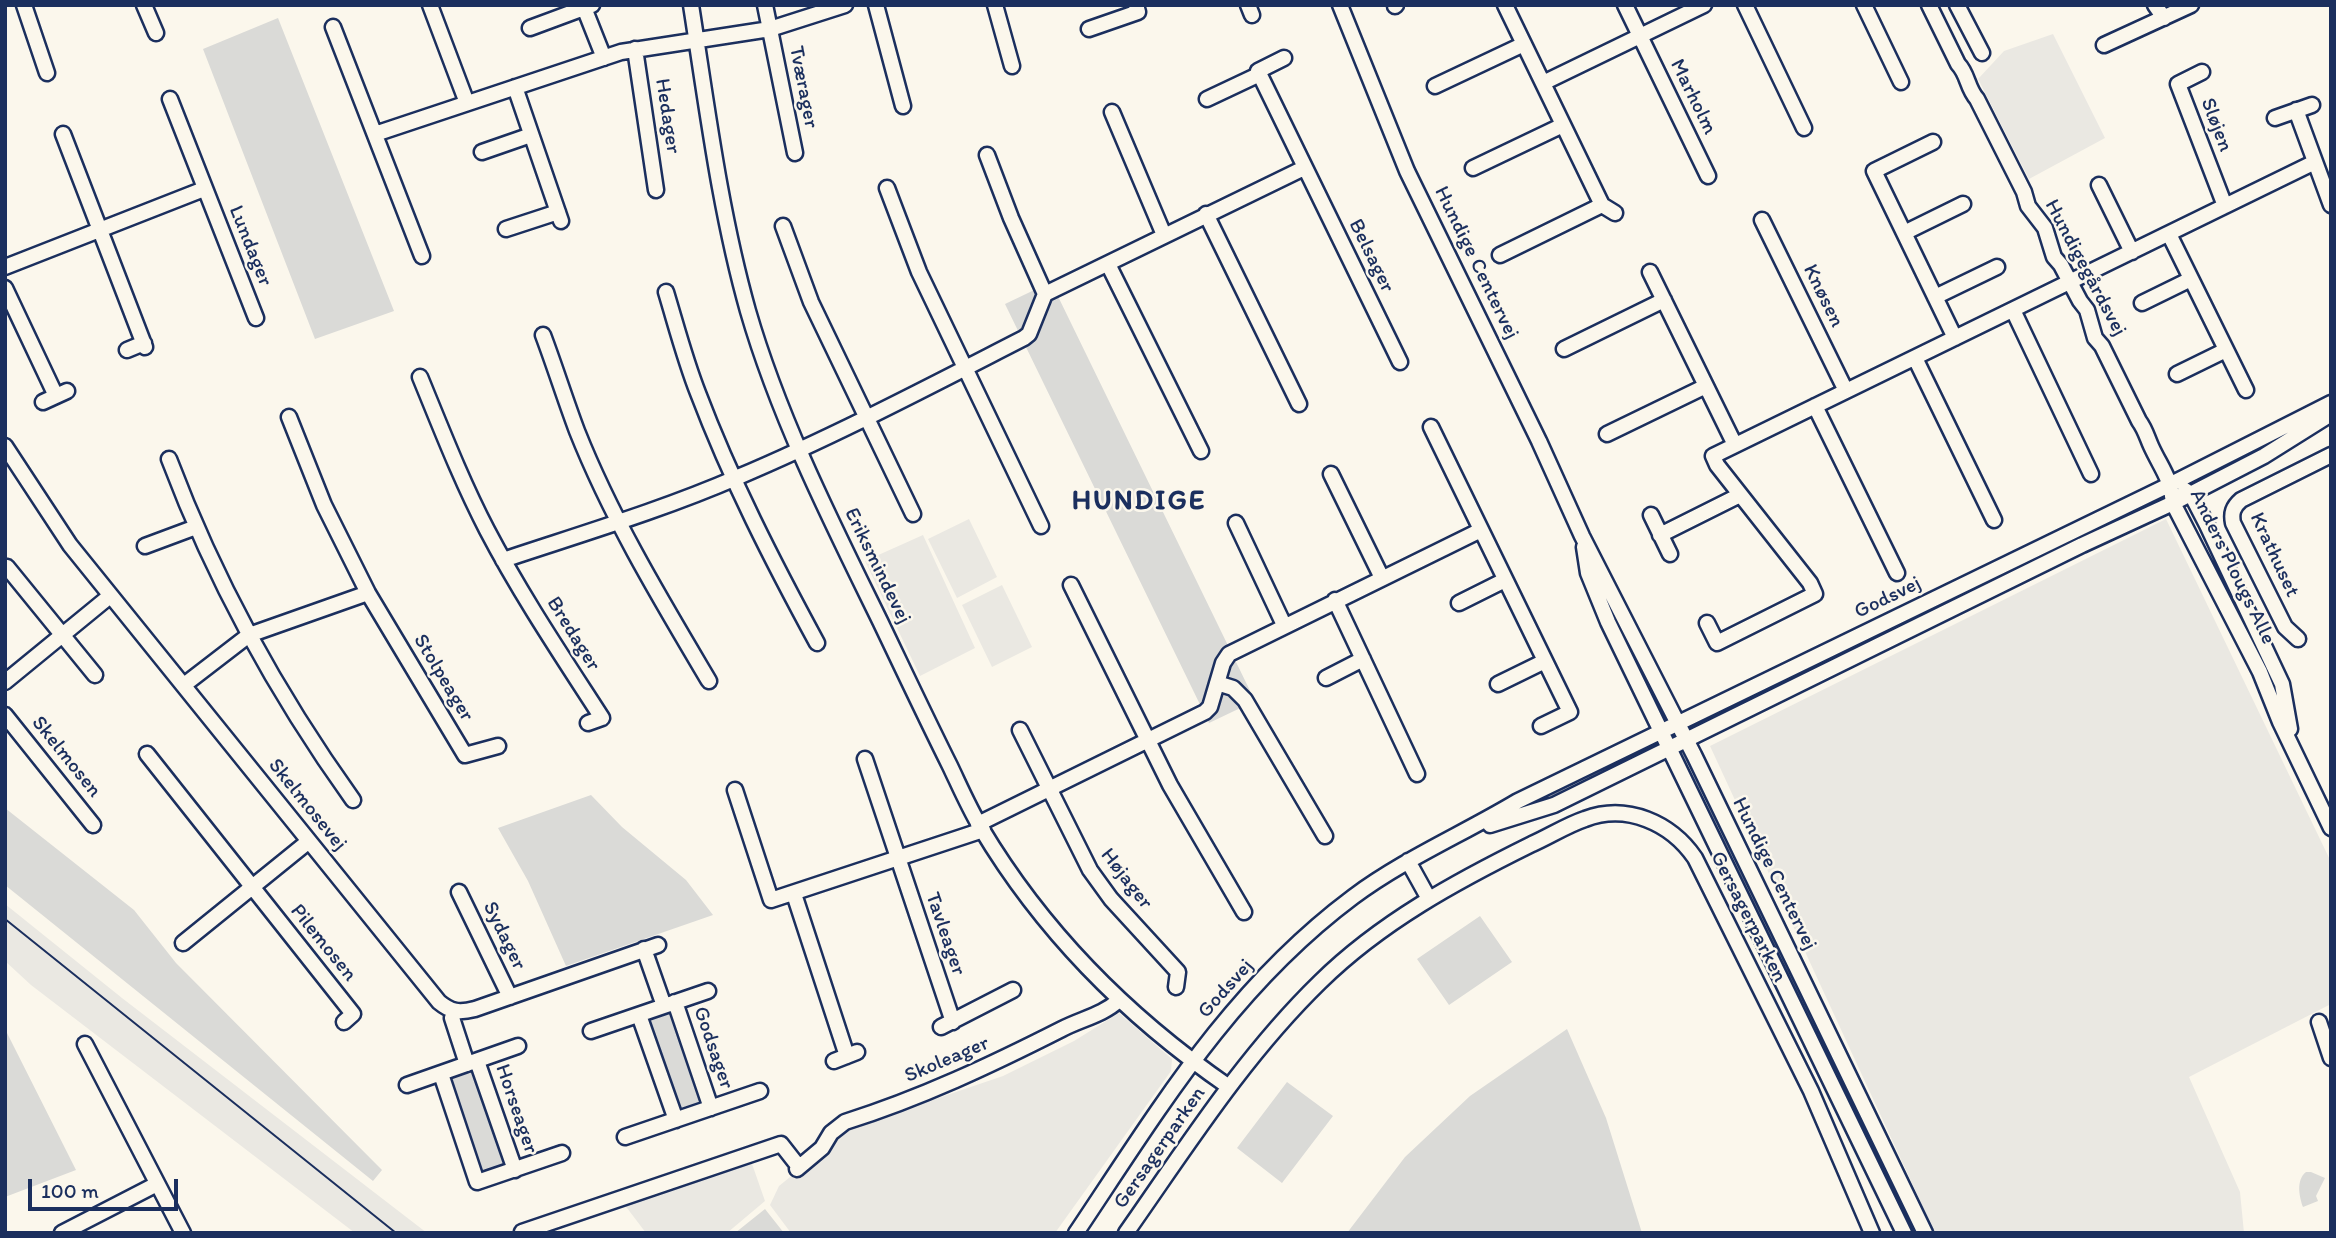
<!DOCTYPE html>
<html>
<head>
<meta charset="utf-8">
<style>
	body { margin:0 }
	#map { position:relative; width:2336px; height:1238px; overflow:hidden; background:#fbf7ec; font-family:Itim,sans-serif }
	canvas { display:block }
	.frame { position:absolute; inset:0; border:7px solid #1b2f5e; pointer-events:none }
	.scale { position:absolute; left:28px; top:1179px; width:150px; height:32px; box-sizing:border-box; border:4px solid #1b2f5e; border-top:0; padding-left:9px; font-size:21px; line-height:24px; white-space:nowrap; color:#1b2f5e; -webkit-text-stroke:5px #fbf7ec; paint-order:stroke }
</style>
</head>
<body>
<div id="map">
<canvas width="2336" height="1238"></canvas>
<div class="frame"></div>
<div class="scale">100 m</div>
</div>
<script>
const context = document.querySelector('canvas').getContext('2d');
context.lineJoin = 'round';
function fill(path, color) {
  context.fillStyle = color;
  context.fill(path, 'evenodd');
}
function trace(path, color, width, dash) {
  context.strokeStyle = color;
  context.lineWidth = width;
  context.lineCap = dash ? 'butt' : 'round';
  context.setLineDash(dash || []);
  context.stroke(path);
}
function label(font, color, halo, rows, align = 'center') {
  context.font = font + ' Itim,sans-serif';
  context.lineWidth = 5;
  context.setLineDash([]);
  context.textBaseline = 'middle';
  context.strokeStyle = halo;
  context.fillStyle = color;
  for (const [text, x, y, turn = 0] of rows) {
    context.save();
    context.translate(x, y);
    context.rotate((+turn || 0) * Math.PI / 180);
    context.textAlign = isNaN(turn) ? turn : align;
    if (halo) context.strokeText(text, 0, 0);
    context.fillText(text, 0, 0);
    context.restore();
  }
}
const built = new Path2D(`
	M2053 34 2105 138 2029 179 1978 79 2004 51Z
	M969 519 997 577 957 598 928 539Z
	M2166 519 2331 862V1004L2189 1077 2240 1192 2244 1233H1935L1710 746Z
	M923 535 975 648 920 676 865 561Z
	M1002 585 1032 647 992 667 962 605Z
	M5 904 122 998 427 1233H355L31 985 5 961Z
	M1119 1013 1172 1059 1171 1071 1055 1233H791L770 1205 779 1186 850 1128 1003 1076 1074 1041Z
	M751 1161 765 1201 727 1233H646L624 1204Z`);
const green = new Path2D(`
	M278 18 394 311 315 339 203 49Z
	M1051 282 1255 701 1209 723 1005 304Z
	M591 795 622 827 686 880 713 915 566 966 528 881 498 828Z
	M5 808 134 910 176 963 382 1170 373 1181 5 885Z
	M1480 916 1512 962 1449 1005 1417 959Z
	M668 1009 674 1012 705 1103 678 1112 647 1021 648 1017Z
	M5 1029 76 1170 5 1197Z
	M1567 1029 1606 1118 1642 1233H1347L1405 1157 1470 1096Z
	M472 1066 509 1165 483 1176 479 1173 447 1076Z
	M1287 1082 1333 1116 1282 1183 1237 1148Z
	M2306 1172H2311L2325 1178 2316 1196 2318 1201 2303 1207C2299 1196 2296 1180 2306 1172Z
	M765 1209 784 1233H735Z`);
const minor = new Path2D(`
	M24 5 47 73
	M144 5 156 33
	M430 5 467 103
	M583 5 604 58
	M691 5C707 107 720 212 748 311 779 418 831 521 880 621 903 669 926 718 950 766 960 787 969 808 981 828 1043 932 1129 1018 1229 1087
	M765 5 795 153
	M876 5 903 106
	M995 5 1012 66
	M1248 5 1252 15
	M1340 5 1407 171 1539 441 1582 536 1694 755 1925 1233
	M1625 5 1708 176
	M1745 5 1804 128
	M1864 5 1901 82
	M1929 5 1958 64C1968 74 1967 88 1977 99L2024 192 2028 206 2045 228 2054 257 2061 265 2080 301 2087 310 2095 338 2102 346 2139 421C2145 429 2147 437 2151 446 2161 468 2171 478 2173 503L2260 672 2280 722 2331 828
	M1957 5 1982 53
	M2155 5 2164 18
	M1395 6 1396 5
	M333 27 422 256
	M530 28 592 5
	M1089 29 1138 12 1136 5
	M2104 45 2191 5
	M635 49 656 190
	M1284 58 1258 71 1400 362
	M2202 72 2178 84 2225 206
	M1543 83 1704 5
	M1435 86 1524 44
	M515 87 561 221
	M170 99 256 318
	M1207 99 1260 74
	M2296 110 2331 205
	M1112 112 1164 235
	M2275 118 2312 105
	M63 134 145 347
	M375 134 621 52 770 29 845 5
	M1933 142 1874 171 1955 338
	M482 152 531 135
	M987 155 1011 218 1045 294
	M1473 168 1563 125
	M2099 185 2132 252
	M887 188 919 272 1041 526
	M1602 205 1615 213
	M1206 214 1299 404
	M1762 220 1846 391
	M783 226 811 302 913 514
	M506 229 558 212
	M1904 233 1963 204
	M2169 234 2246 390
	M1500 255 1602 205 1505 5
	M1108 264 1201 451
	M5 267 204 189
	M1650 272 1735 445
	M5 288 56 396
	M666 292C676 325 685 360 698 393 731 480 773 562 817 643
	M1935 297 1997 267
	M2142 303 2191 279
	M2013 310 2091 474
	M543 335C555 367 565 399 577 431 612 519 661 600 709 681
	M1564 349 1664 300
	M127 350 144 343
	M1915 358 1994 520
	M2177 374 2226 350
	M420 377C441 428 461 480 487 530 521 595 562 656 602 718L588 723
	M43 402 67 391
	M1815 406 1897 573
	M289 417 324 505 368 593 465 755 498 746
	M1431 427 1570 712 1541 726
	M1607 434 1706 386
	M5 446 70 545 439 1002C451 1012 459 1013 475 1009L658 945
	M169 459C215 581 277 694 353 800
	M1331 474 1382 578
	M2185 490 2191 494 2207 525 2282 684 2290 729
	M1651 515 1670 554
	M1236 523 1284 625
	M1660 535 1740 495
	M145 546 196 527
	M1584 547 1588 573 1608 622 1904 1233
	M503 560C581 534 662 510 738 477 835 436 930 386 1024 338L1029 334 1045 294 1304 168
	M7 567 95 675
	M1071 585 1170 785 1244 912
	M1335 600 1417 774
	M1459 603 1505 580
	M1707 623 1717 643 1815 594 1810 583 1717 465 1713 456 2315 162
	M2298 639 2285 627 2233 523C2231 513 2233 507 2241 500L2331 455
	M1326 678 1363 659
	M5 682 110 596
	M1217 683 1233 688 1245 700 1325 836
	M1498 684 1545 661
	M184 685 249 635 368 593
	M5 715 93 825
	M1020 730 1090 870 1111 899 1178 972 1176 987
	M147 754 353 1014 344 1022
	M865 759 953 1022
	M735 790 771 900 983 830
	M978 824 1205 712 1210 707 1223 663 1229 654 1481 530
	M1490 825 1554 805 2082 545 2173 503 2264 456 2331 414
	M1408 861 1429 899
	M459 892 510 997
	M794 894 847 1056
	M183 943 309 841
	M644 949 664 1006
	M675 1002 711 1108
	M455 1012 452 1018 467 1064
	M639 1015 676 1120
	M2319 1022 2331 1058
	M941 1027 1013 990
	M591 1031 708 991
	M85 1044 183 1233
	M477 1061 515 1170
	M834 1061 857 1052
	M441 1074 477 1182 562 1153
	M407 1085 518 1046
	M625 1137 760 1091
	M797 1169 822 1148 831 1133 845 1122C921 1098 991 1065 1062 1029 1081 1019 1103 1015 1119 1000
	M522 1232 781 1144 799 1167
	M62 1233 157 1184
	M1076 1233C1159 1109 1231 988 1353 897 1404 859 1463 834 1518 801L2171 484 2331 403
	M1126 1233C1187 1146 1244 1056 1320 982 1381 922 1457 881 1532 844 1550 836 1567 825 1585 819 1627 803 1671 823 1695 858L1811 1091 1872 1233`);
const tram = new Path2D(`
	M5 919 396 1233`);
const streetNames = [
	["Tværager",803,87,79],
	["Marholm",1693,97,64],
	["Hedager",667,116,81],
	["Sløjen",2216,125,69],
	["Lundager",250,246,68],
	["Belsager",1371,256,64],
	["Hundige Centervej",1476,263,64],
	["Hundigegårdsvej",2085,268,62],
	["Knøsen",1823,296,64],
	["Krathuset",2274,555,65],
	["Eriksmindevej",877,566,64],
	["Anders Plougs Alle",2232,567,64],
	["Godsvej",1888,598,-26],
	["Bredager",573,634,58],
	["Stolpeager",443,678,59],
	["Skelmosen",66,757,51],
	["Skelmosevej",307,805,51],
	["Hundige Centervej",1774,874,64],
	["Højager",1126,879,52],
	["Gersagerparken",1748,917,63],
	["Tavleager",945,934,71],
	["Sydager",504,936,64],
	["Pilemosen",323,943,51],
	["Godsvej",1226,989,-48],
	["Godsager",713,1048,71],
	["Skoleager",947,1060,-23],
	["Horseager",516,1109,71],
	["Gersagerparken",1160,1148,-55]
];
const districtNames = [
	["HUNDIGE",1139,502]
];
fill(built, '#eae8e2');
fill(green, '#dadad7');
trace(minor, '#1b2f5e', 19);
trace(minor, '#fbf7ec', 14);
trace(tram, '#1b2f5e', 2);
label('21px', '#1b2f5e', '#fbf7ec', streetNames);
context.letterSpacing = '2px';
label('bold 28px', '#1b2f5e', '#fbf7ec', districtNames);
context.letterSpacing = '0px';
</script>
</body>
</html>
